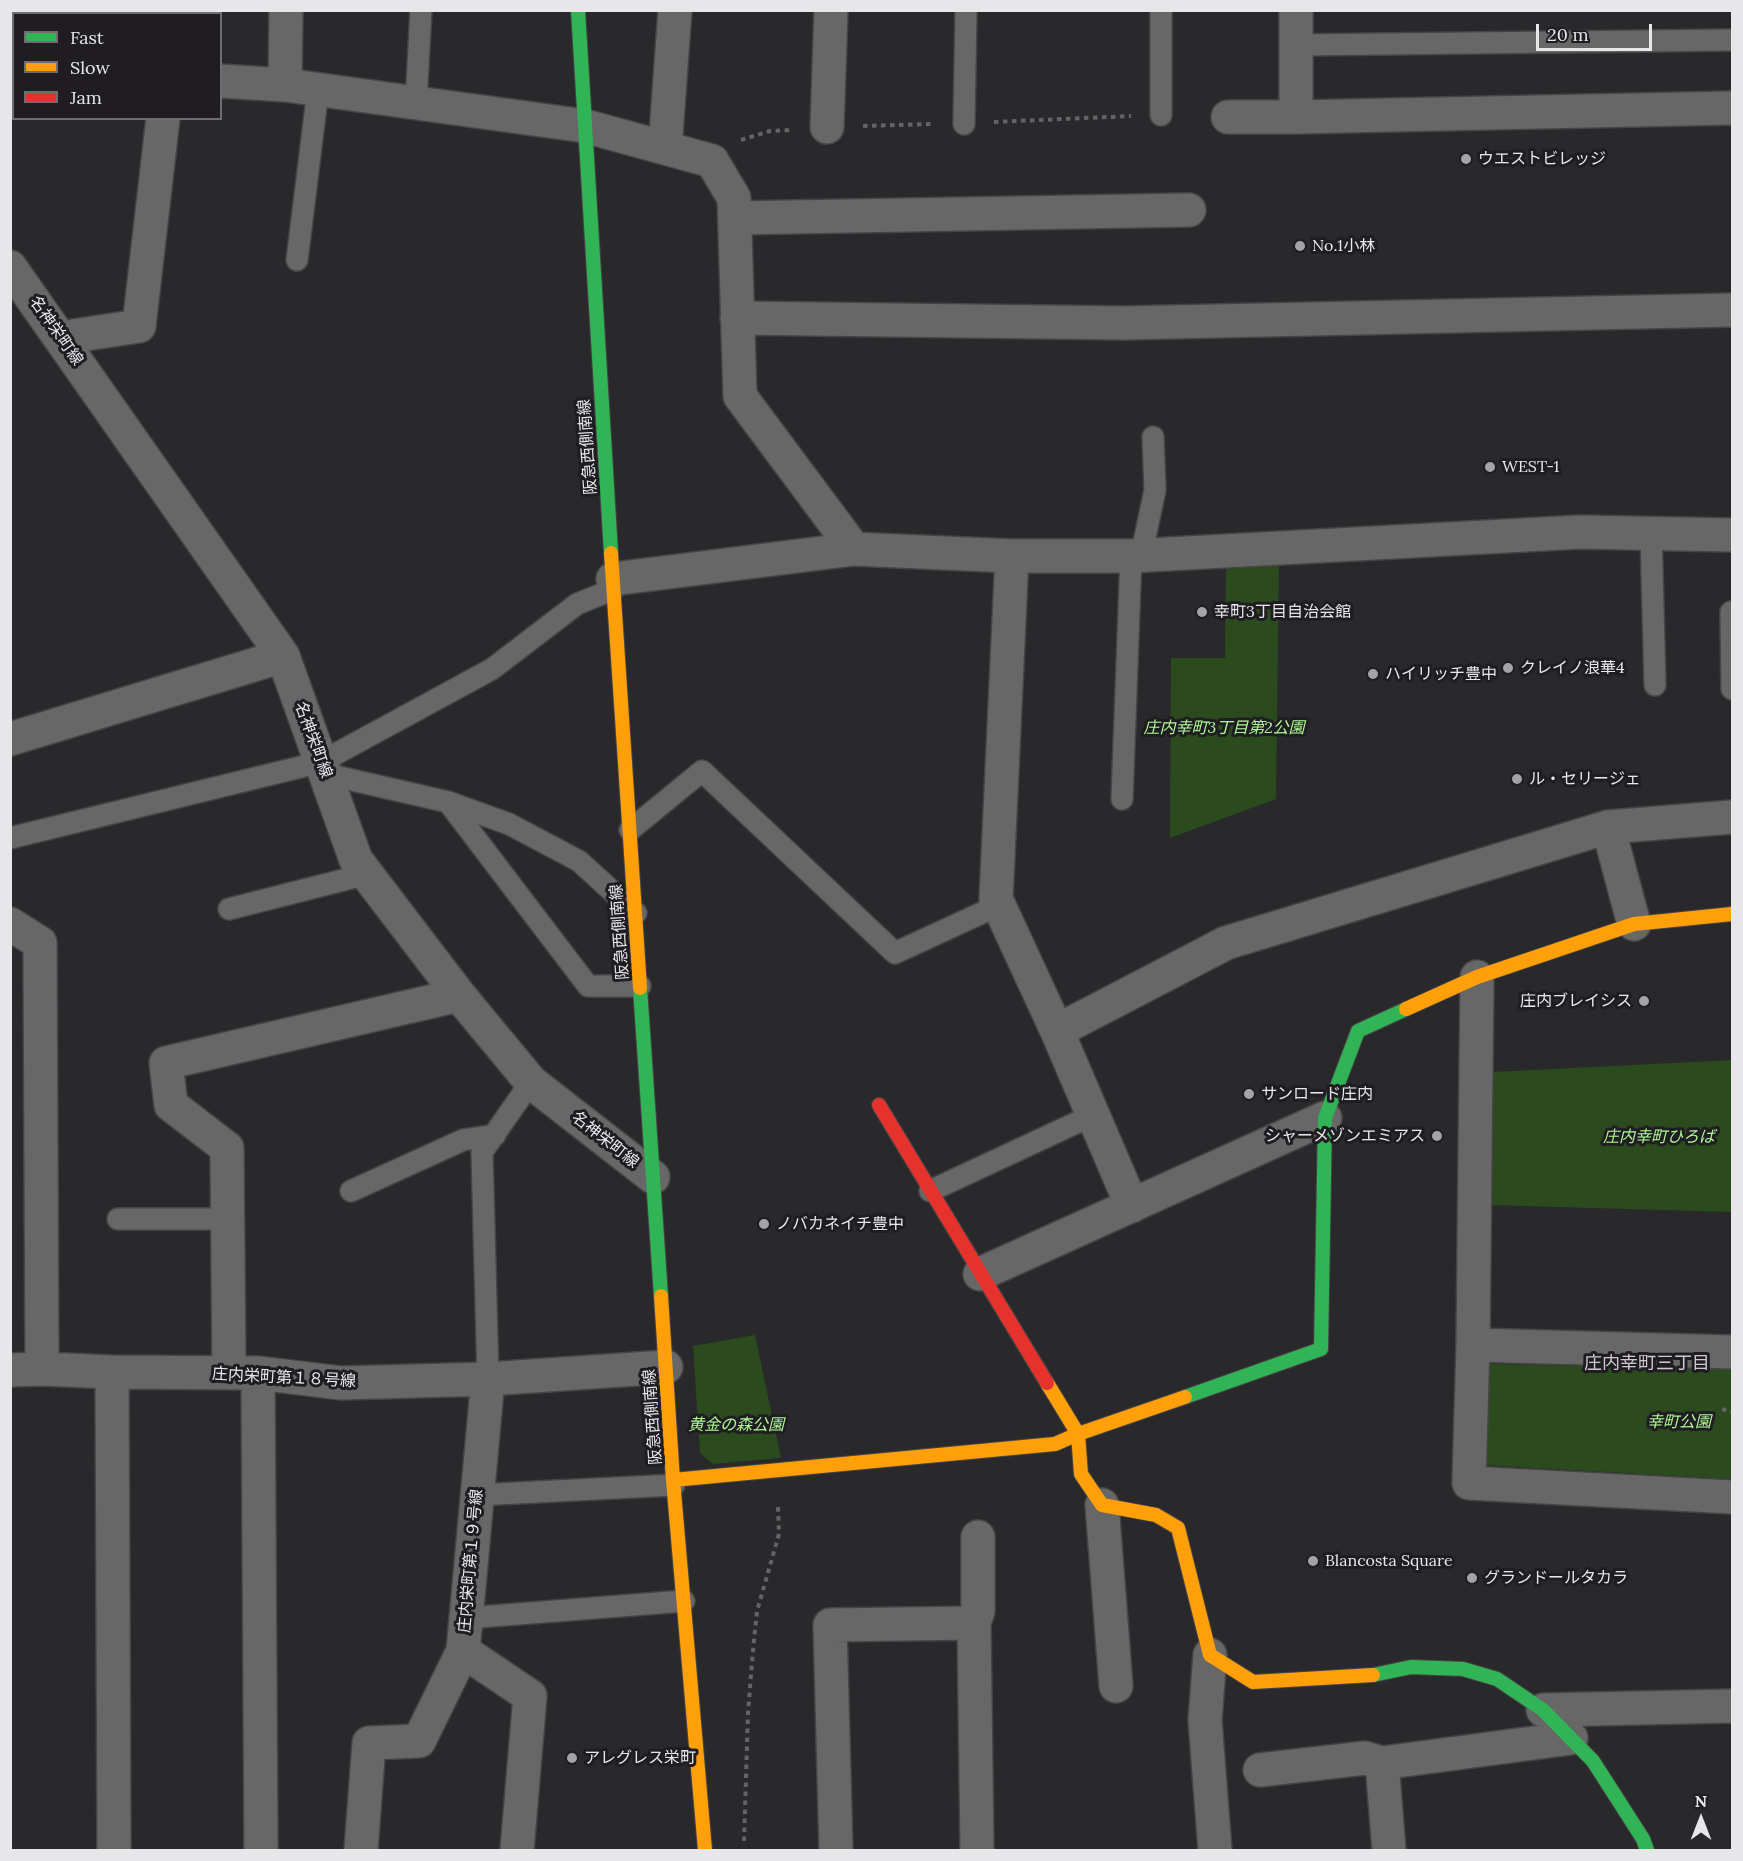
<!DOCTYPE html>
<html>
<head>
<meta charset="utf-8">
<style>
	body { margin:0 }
	#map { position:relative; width:1743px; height:1861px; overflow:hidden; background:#29282a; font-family:Lora,serif }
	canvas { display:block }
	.frame { position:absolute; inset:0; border:12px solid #e7e6e8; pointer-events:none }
	.legend { position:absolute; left:12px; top:12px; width:210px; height:108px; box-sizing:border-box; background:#1f1d21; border:2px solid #6f6d71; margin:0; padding:8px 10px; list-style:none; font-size:18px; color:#e7e6e8 }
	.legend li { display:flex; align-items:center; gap:12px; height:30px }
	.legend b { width:30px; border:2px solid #6f6d71 }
	.north { position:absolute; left:1671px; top:1789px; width:60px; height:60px; -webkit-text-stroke:4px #1f1d21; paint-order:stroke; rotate:0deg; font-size:16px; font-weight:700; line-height:24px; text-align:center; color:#e7e6e8 }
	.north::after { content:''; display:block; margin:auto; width:21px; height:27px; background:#e7e6e8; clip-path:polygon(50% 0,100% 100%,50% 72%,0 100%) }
	.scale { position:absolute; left:1536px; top:24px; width:116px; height:27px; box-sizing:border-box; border:3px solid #e7e6e8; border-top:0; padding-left:8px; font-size:18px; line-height:21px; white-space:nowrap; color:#e7e6e8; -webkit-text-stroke:4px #1f1d21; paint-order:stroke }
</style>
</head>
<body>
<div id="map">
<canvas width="1743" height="1861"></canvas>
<div class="frame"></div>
<ul class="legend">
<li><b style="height:8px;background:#30b455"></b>Fast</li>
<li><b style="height:8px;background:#ff9f0a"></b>Slow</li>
<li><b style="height:8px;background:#e5322d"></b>Jam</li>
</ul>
<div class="north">N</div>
<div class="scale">20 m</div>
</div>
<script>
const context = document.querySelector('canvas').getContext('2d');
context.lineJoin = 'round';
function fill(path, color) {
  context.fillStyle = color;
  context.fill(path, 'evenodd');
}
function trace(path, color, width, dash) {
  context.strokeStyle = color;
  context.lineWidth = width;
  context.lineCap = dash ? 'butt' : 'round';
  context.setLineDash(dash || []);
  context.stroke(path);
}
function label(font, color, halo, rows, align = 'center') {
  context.font = font + ' Lora,"Noto Sans JP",serif';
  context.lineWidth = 6;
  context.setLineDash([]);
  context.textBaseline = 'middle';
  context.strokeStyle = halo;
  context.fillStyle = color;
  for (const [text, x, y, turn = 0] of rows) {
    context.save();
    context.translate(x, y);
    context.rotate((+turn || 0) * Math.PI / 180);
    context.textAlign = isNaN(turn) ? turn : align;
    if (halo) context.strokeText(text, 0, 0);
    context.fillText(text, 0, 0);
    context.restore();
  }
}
const green = new Path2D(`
	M1226 560 1279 561 1276 799 1170 838 1171 658H1225Z
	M1732 1060V1212L1488 1205 1492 1072Z
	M755 1335 781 1458 713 1464 700 1453 693 1346Z
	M1484 1364 1732 1369V1479L1483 1465Z`);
const path = new Path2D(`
	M994 122 1131 116
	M863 126 933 124
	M741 140 770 131 792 130
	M1722 1409 1732 1412
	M744 1841 748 1713 753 1650 757 1611 779 1534 778 1507`);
const lane = new Path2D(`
	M23 14V10
	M1296 45 1732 40
	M416 103 421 10
	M1161 115V10
	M964 124 966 10
	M297 260 318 90
	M1651 533 1655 685
	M1141 556 1155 490 1153 437
	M1731 612 1732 689
	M326 774 448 802 509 824 579 861 636 913
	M1122 799 1131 556
	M448 802 588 986H640
	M630 830 702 771 895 953 999 905
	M10 838 321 762 492 669 577 604 614 589
	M229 909 367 874
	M351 1191 463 1140 495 1135
	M930 1191 1093 1115
	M118 1219H228
	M488 1379 482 1152 531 1082
	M477 1495 674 1485
	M466 1618 684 1601`);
const street = new Path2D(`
	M1296 10V117
	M153 14V10
	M10 66H14
	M220 81 285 85 585 126 712 161 734 198 740 396 854 549
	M285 85 286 10
	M1228 117H1296L1732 108
	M827 127 831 10
	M665 148 675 10
	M735 218 1189 210
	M10 267 283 656 356 860 459 995 531 1082 653 1177
	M737 318 1123 323 1732 310
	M60 338 139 326 163 118
	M1012 556 996 899 1057 1031
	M613 579 854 549 1012 556H1131L1580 532 1732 535
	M10 739 283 656
	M1608 827 1634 924
	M10 924 40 943 42 1369
	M1477 977 1473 1345 1469 1483 1732 1497
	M1132 1206 1057 1031 1226 943 1608 827 1732 817
	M980 1274 1325 1118
	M1473 1345 1732 1352
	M10 1370 42 1369 112 1372 258 1373 341 1383 488 1379 666 1367
	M112 1372 114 1850
	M229 1373 227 1148 171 1105 166 1063 459 995
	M258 1373 261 1850
	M488 1379 463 1651 530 1696 517 1850
	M1102 1505 1116 1686
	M974 1623 978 1611V1537
	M1210 1655 1205 1720 1215 1850
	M1543 1710 1732 1706
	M1260 1770 1365 1758 1382 1763
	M361 1850 369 1743 419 1741 463 1651
	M836 1850 830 1625 974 1623 977 1850
	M1389 1850 1382 1763 1571 1738`);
const fast = new Path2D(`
	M578 10 611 553
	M640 988 661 1296
	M1185 1397 1321 1349 1325 1118 1358 1031 1406 1009
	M1373 1675 1411 1667 1463 1669 1497 1679 1543 1710 1593 1761 1643 1839 1647 1850`);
const slow = new Path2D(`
	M611 553 640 988
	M1406 1009 1477 977 1634 924 1732 914
	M661 1296 673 1480 705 1850
	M1047 1383 1078 1434 1081 1474 1102 1505 1156 1515 1178 1528 1210 1655 1253 1682 1373 1675
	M673 1480 1055 1444 1078 1434 1185 1397`);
const jam = new Path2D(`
	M879 1105 1047 1383`);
const markers = [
	[1466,159,6,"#a4a4a6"],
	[1300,246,6,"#a4a4a6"],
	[1490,467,6,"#a4a4a6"],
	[1202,612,6,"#a4a4a6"],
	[1508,668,6,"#a4a4a6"],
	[1373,674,6,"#a4a4a6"],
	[1517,779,6,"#a4a4a6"],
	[1644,1001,6,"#a4a4a6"],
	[1249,1094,6,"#a4a4a6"],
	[1437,1136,6,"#a4a4a6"],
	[764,1224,6,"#a4a4a6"],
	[1313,1561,6,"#a4a4a6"],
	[1472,1578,6,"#a4a4a6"],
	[572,1758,6,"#a4a4a6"]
];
const poiNames = [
	["ウエストビレッジ",1478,159],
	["No.1小林",1312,246],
	["WEST-1",1502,467],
	["幸町3丁目自治会館",1214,612],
	["クレイノ浪華4",1520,668],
	["ハイリッチ豊中",1385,674],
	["ル・セリージェ",1529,779],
	["庄内ブレイシス",1632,1001,"right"],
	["サンロード庄内",1261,1094],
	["シャーメゾンエミアス",1425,1136,"right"],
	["ノバカネイチ豊中",776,1224],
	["Blancosta Square",1325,1561],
	["グランドールタカラ",1484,1578],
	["アレグレス栄町",584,1758]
];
const streetNames = [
	["名神栄町線",56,331,55],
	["阪急西側南線",588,447,-94],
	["名神栄町線",313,740,70],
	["阪急西側南線",620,932,-94],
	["名神栄町線",605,1140,38],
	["庄内栄町第１８号線",284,1378,3],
	["阪急西側南線",653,1417,-94],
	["庄内栄町第１９号線",471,1561,-85]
];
const parkNames = [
	["庄内幸町3丁目第2公園",1224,728],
	["庄内幸町ひろば",1659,1137],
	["幸町公園",1679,1422],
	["黄金の森公園",736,1425]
];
const neighbourhoodNames = [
	["庄内幸町三丁目",1647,1364]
];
fill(green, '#2b4b1e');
trace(lane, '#454446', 24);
trace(street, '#454446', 36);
trace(fast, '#454446', 16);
trace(slow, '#454446', 16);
trace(jam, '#454446', 16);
trace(path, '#646466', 4, [4.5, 4.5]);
trace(lane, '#676768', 21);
trace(street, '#676768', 33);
trace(fast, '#30b455', 14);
trace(slow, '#ff9f0a', 14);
trace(jam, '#e5322d', 14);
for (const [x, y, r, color] of markers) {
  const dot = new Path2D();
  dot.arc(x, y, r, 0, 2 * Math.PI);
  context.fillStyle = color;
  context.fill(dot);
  trace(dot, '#1f1d21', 2);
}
label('16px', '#e7e6e8', '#1f1d21', poiNames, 'left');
label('16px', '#e7e6e8', '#1f1d21', streetNames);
label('italic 16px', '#adf793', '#1f1d21', parkNames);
label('18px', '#cbc8ce', '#1f1d21', neighbourhoodNames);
</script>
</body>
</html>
